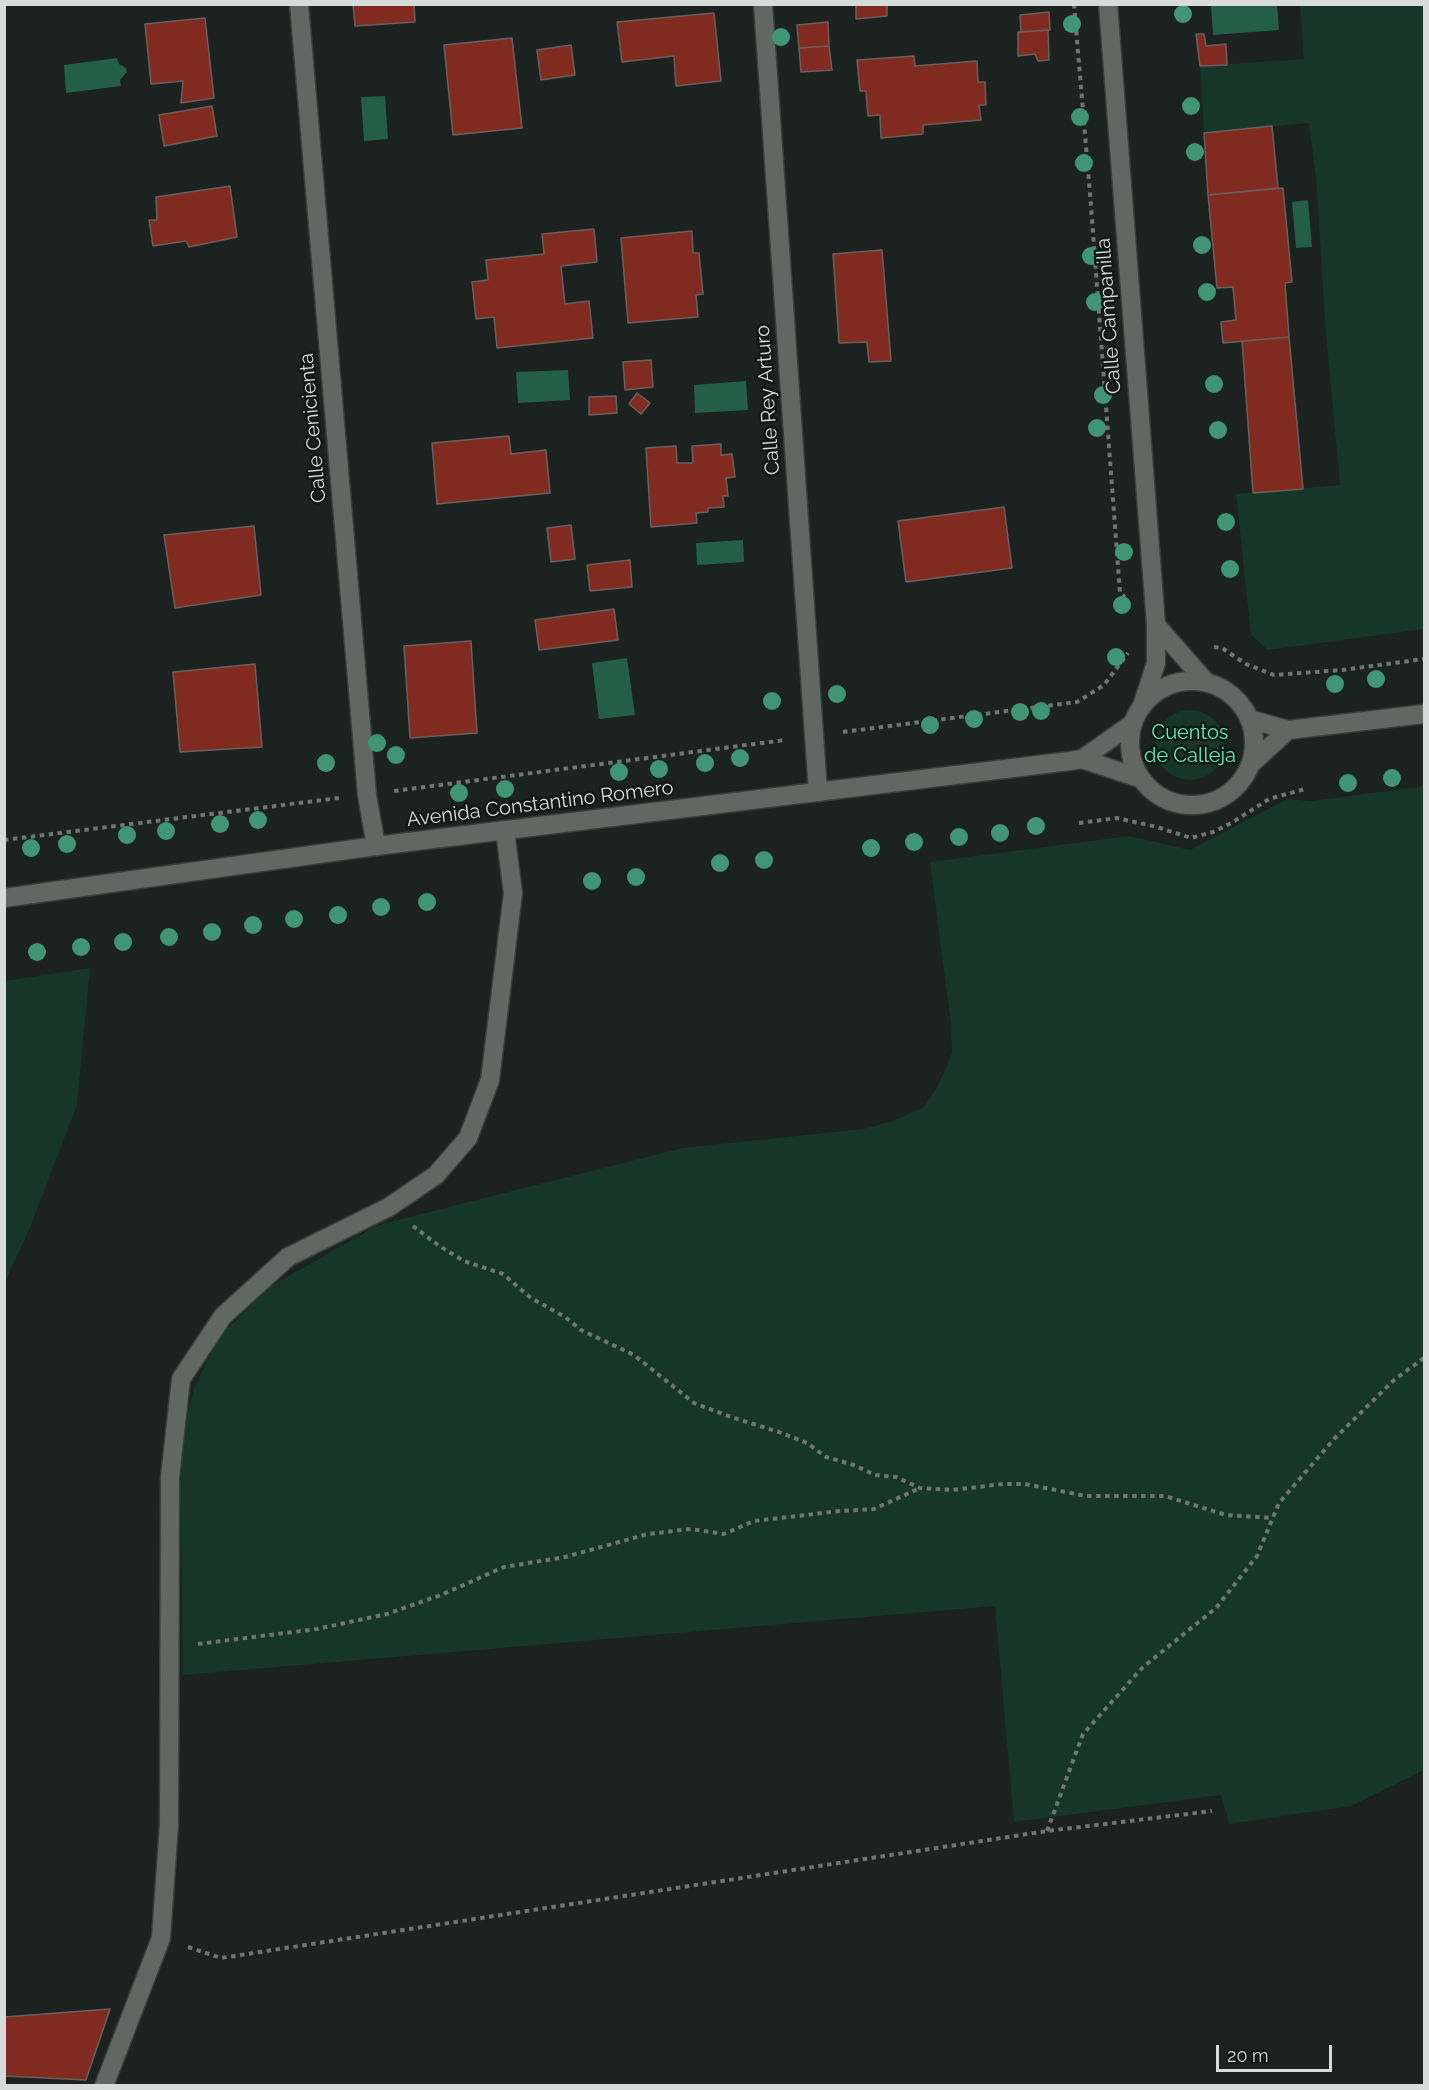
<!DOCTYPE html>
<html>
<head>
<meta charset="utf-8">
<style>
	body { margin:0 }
	#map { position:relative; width:1429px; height:2090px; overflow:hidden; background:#1b221f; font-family:Raleway,sans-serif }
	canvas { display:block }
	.frame { position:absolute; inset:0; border:6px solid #d7dcda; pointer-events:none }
	.scale { position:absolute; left:1216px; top:2045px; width:116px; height:27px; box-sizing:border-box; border:3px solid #d7dcda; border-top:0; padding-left:8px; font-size:18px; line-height:21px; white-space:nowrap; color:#d7dcda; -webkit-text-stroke:4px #121916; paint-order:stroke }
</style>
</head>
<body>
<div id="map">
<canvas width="1429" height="2090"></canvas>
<div class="frame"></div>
<div class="scale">20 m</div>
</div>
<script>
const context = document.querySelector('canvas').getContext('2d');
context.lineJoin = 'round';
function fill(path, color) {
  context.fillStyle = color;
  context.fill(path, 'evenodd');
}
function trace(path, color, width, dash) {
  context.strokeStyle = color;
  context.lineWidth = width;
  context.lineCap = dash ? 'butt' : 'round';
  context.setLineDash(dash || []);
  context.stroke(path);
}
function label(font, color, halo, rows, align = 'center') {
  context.font = font + ' Raleway,sans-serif';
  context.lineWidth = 5;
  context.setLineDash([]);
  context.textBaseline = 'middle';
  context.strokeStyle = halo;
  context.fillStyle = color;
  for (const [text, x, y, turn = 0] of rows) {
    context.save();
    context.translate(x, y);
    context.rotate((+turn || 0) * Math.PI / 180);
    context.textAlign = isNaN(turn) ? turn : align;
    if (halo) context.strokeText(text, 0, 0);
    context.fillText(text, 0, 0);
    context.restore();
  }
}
const green = new Path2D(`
	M1300 5H1424V629L1268 650 1251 635 1236 494 1340 485 1326 334 1316 178 1309 123 1204 133 1200 66 1304 59Z
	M1155 745a35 35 0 1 1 70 0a35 35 0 1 1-70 0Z
	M1424 786V1770L1351 1806 1229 1824 1221 1795 1014 1822 995 1606 183 1675 180 1449 194 1388 220 1336 271 1286 378 1225 682 1148 863 1129 893 1121 923 1108 938 1086 952 1053 951 1024 930 862 1129 836 1190 850 1287 799 1311 801Z
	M90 968 77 1105 29 1230 5 1282V981Z`);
const water = new Path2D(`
	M1211 5H1277L1279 30 1213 35Z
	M117 58 119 64 126 68 127 72 120 80 121 86 66 93 64 65Z
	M385 96 388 139 364 141 361 97Z
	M1308 200 1312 247 1296 248 1292 202Z
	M568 370 570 400 518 403 516 372Z
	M746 381 748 410 695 413 694 385Z
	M743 540 744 562 697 565 696 543Z
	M627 658 635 715 599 719 592 663Z`);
const building = new Path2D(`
	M353 4H414L415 22 355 26Z
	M856 4H887V16L856 19Z
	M1049 12 1050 30 1021 32 1020 15Z
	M714 13 721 81 676 86 674 56 622 62 617 22Z
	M205 18 214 98 181 103 183 81 151 84 145 24Z
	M828 22 829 46 799 48 797 25Z
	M1048 30 1049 60 1038 61 1035 54 1018 56V32Z
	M1196 34H1204L1206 46 1226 44 1227 65 1200 66Z
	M512 38 522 128 453 135 444 45Z
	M571 45 575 75 541 80 537 50Z
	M829 46 832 70 801 72 799 48Z
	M914 56 915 66 977 61 978 82H985L986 105H979L981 120 923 125V134L881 138 880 115 868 116 866 91H860L857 60Z
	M212 106 217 136 164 146 159 115Z
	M1272 126 1278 188 1208 195 1204 133Z
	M230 186 237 237 189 247 186 241 153 246 149 220H157L156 197Z
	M1283 188 1292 282 1285 283 1289 337 1223 343 1221 322 1236 320 1233 287 1217 288 1208 195Z
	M594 229 597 262 561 266 565 304 589 301 593 338 497 348 494 317 476 319 472 282 488 280 486 260 544 254 542 234Z
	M692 231 693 253H699L703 294 696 295 698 317 628 323 621 238Z
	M882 250 891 361 869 362 867 342 839 343 833 254Z
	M1289 337 1303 489 1253 493 1242 341Z
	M651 360 653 387 625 390 623 362Z
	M637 393 650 403 641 414 629 404Z
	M616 396 617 413 589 415V397Z
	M509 436 511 454 546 450 550 493 437 504 432 443Z
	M721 444V455L732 454 735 477 726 478 728 496H723L724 507 708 508V512L696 513 697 523 651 527 646 448 676 446 677 463H693L692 446Z
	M1004 507 1012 568 906 582 898 521Z
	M571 525 575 559 551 562 547 528Z
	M254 526 261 595 175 608 164 535Z
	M630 560 632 587 590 591 587 565Z
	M614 609 618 640 539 650 535 620Z
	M471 641 477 733 410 738 404 646Z
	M255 664 262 747 180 752 173 672Z
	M110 2009 86 2080 4 2076V2017Z`);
const path = new Path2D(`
	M1074 4 1091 206 1120 593 1125 597
	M1214 647 1222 648 1246 664 1274 675 1342 670 1424 659
	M843 732 1077 702 1104 685 1128 653
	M394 791 785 740
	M1079 823 1117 818 1157 827 1191 838 1213 832 1233 822 1269 799 1305 789
	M4 840 339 798
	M413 1226 438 1245 464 1261 503 1274 531 1298 565 1317 581 1330 634 1355 694 1403 731 1417 779 1432 807 1443 826 1457 854 1465 875 1475 896 1477 920 1488 952 1490 1003 1484H1025L1086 1496H1165L1226 1515 1273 1518
	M198 1644 317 1629 387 1614 441 1595 504 1567 565 1557 648 1534 691 1529 724 1534 754 1521 840 1511 874 1509 920 1488
	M1047 1831 1083 1734 1143 1667 1216 1608 1257 1556 1279 1503 1334 1439 1394 1380 1424 1358
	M188 1947 221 1958 1047 1831 1212 1811`);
const street = new Path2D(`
	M299 4 367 795 376 846
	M763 4 818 792
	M1108 4 1156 625V663L1142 706
	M1156 625 1206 682
	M104 2086 161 1938 169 1824 170 1477 181 1379 223 1316 288 1257 389 1207 436 1175 468 1138 490 1080 513 893 505 831`);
const secondary = new Path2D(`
	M1130 743a62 62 0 1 1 124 0a62 62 0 1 1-124 0Z
	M1249 719 1288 730 1424 714
	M1082 759 1139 778
	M1252 763 1288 730
	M4 898 376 846 1070 761 1082 759 1133 723`);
const trees = [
	[1183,14],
	[1072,24],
	[781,37],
	[1191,106],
	[1080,117],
	[1195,152],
	[1084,163],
	[1202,245],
	[1091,256],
	[1207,292],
	[1095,302],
	[1214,384],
	[1103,395],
	[1097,428],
	[1218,430],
	[1226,522],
	[1124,552],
	[1230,569],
	[1122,605],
	[1116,657],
	[1376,679],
	[1335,684],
	[837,694],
	[772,701],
	[1041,711],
	[1020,712],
	[974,719],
	[930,725],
	[377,743],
	[396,755],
	[740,758],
	[326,763],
	[705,763],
	[659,769],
	[619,772],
	[1392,778],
	[1348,783],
	[505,789],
	[459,793],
	[258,820],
	[220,824],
	[1036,826],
	[166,831],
	[1000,833],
	[127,835],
	[959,837],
	[914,842],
	[67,844],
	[31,848],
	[871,848],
	[764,860],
	[720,863],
	[636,877],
	[592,881],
	[427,902],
	[381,907],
	[338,915],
	[294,919],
	[253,925],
	[212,932],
	[169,937],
	[123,942],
	[81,947],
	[37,952]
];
const streetNames = [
	["Calle Campanilla",1109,316,-94],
	["Calle Rey Arturo",768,400,-94],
	["Calle Cenicienta",313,428,-95],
	["Avenida Constantino Romero",540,804,-7]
];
const parkNames = [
	["Cuentos",1190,733],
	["de Calleja",1190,756]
];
fill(green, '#163629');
fill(water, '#235e48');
fill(building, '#802a20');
trace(building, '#69605e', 1.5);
trace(street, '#383e3b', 21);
trace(secondary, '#383e3b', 21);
trace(path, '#6f7572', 4, [4.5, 4.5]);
trace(street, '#5f6863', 18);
trace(secondary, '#5f6863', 18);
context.fillStyle = '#3f9575';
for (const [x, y] of trees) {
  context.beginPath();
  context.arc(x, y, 9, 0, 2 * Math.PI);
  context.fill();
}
label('20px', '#d7dcda', '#121916', streetNames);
label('20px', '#5cf3bb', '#121916', parkNames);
</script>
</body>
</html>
